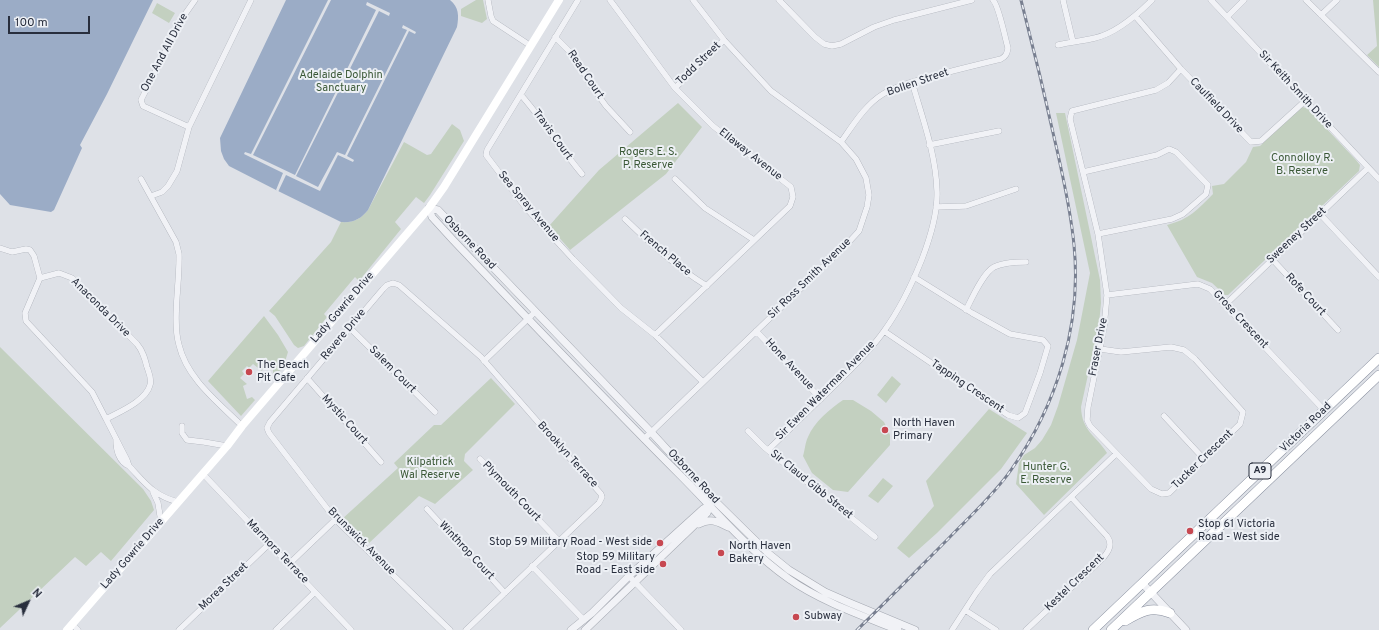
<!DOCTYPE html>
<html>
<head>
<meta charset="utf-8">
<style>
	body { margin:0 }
	#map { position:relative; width:1379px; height:630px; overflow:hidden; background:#dee1e7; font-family:Overpass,sans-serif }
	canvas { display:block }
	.north { position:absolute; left:8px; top:582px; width:40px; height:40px; -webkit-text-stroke:3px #edf0f5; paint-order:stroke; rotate:46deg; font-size:11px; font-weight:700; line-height:16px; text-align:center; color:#282e3d }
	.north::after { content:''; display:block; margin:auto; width:14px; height:18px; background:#282e3d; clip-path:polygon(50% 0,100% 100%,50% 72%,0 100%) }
	.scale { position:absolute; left:8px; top:16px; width:82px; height:18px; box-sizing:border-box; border:2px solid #282e3d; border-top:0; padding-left:5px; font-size:12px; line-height:14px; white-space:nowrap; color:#282e3d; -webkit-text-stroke:3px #edf0f5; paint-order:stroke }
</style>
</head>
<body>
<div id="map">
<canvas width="1379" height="630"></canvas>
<div class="north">N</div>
<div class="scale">100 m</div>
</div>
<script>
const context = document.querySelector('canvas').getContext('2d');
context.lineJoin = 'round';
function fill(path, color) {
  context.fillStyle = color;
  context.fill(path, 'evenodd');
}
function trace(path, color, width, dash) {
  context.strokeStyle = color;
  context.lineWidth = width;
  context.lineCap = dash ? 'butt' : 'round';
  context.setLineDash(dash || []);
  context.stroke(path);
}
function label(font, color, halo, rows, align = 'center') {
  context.font = font + ' Overpass,sans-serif';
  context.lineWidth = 4;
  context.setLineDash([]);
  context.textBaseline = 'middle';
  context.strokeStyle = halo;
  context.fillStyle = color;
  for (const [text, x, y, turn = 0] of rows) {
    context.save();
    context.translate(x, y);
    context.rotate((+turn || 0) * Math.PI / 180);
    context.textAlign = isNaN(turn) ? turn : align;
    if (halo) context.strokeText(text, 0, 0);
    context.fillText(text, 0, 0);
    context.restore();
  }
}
const green = new Path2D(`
	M476 0H483L487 19 482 23 461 16V9Z
	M1373 0H1379V67L1367 55 1377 46Z
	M157 3 175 13 169 23 152 13Z
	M678 103 702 127 666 174 570 250 549 226 599 170Z
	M1303 107 1308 109 1356 160 1360 165 1359 171 1228 295H1225L1212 283 1197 277 1167 225C1190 219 1197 210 1213 194L1212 186 1224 184 1246 162 1253 147 1260 146 1299 108Z
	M1056 113H1065L1100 280 1101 303 1099 324 1081 407C1082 432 1096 435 1107 453L1044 515 1016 484 1019 463 1024 455 1035 448 1042 440 1051 425 1058 406 1077 340 1090 273Z
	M452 124 460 130 464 141 430 195 424 203 416 197 395 222 401 229 359 281 355 277 324 314 327 317 304 346 298 348 294 345 275 316 269 311 331 242 341 222C353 223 361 219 368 210L404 142 427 155 431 154Z
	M264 316 278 335 288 352 283 368 277 373H273V367L264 365 262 371 253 364 249 368 247 366 242 371 244 374 240 378 247 384 243 386 247 399 252 397 255 400 241 416 208 381Z
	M0 347 143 489 151 501 154 510 111 561 101 552 86 566 75 557 0 628Z
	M892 376 901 384 886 403 877 395Z
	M491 378 515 404 465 454 464 461 473 470 435 504 419 496 367 545 341 520 398 468 394 463 434 425H441Z
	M843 400H853L871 411 884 422 890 435V445L848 492 833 490 812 473 803 456C805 450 805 443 808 437 814 422 830 409 843 400Z
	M989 409 1027 433 1001 469 937 533 909 558 897 548 934 506 926 481Z
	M883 478 893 486 878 503 868 496Z`);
const water = new Path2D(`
	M0 0H153L107 94 80 145 82 148 54 210 51 212 10 205 0 194Z
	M286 0H450C459 7 459 16 457 27L368 210C361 219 353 223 341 222L276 190 229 166 224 159 221 151 220 138Z`);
const pier = new Path2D(`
	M328 0H331L253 155 295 175 376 10 366 5 367 2 390 13 389 16 379 11 296 176 318 187 337 152 345 155 407 30 402 28 403 25 416 32 415 34 409 31 347 156 354 160 353 162 338 155 320 191 286 175 278 192 276 190 283 173 244 154 245 152 251 154Z`);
const minor = new Path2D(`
	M488 0 491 16 493 21 531 46
	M578 0 487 150 486 155 526 208 573 259 621 308 655 335 703 382
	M610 0 675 88 713 126 791 187 793 197 790 206 655 335
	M779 0 815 37 824 44 832 46 841 44 874 27 894 20 972 0
	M1063 0 1073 42
	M1211 0 1379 179
	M1306 0 1379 72
	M1321 15 1337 0
	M1136 17 1181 69 1251 142 1261 141 1305 101
	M1227 17 1244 0
	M555 37 575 57 590 84 606 106 630 132
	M1058 45C1070 42 1083 41 1095 38 1117 33 1137 15 1152 0
	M675 88 724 40
	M521 95C543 120 561 149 582 174
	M189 127 143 106 141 100 183 17 195 0
	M841 142C853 125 865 105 883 94 896 86 912 82 926 78 951 71 976 65 1001 59 1006 56 1007 54 1008 48 1005 38 999 6 993 0
	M929 145 999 131
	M1083 172 1157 155 1169 149 1176 152 1208 185 1206 194 1183 214 1172 219 1098 234
	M141 179 176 242 179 254C180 281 172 320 179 345 187 379 219 403 242 426
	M675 179 705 208 754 240
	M151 196 162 192 168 186 177 171 189 127 251 0
	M936 207 966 206 1016 189
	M1320 214 1379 277
	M625 219C651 244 676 267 707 286
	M0 248 12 252 26 249 30 250 34 256 40 278
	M1272 259 1338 330
	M1107 295 1198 284 1210 289 1324 410
	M1225 305 1368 168
	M966 310C972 298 983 273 994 267 1004 262 1016 262 1026 262
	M350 328 435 412
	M756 331 821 399
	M884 331 1008 415 1018 418 1025 413 1040 373 1048 346 1043 340 1010 334 972 313 914 277
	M1100 349 1121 352 1171 347 1184 350 1195 359 1243 412 1240 424 1169 493 1162 494 1151 489 1090 426 1087 420 1088 407 1104 328 1107 295 1098 234 1070 119 1072 111 1156 90 1168 83 1181 69
	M484 361 535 312
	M307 378 381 462
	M1164 416 1204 459
	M106 419 92 392 26 321 25 313 40 278 59 273 72 278 137 344C143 351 145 359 147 367 149 373 152 379 150 385 146 401 119 412 106 419L127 460 129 466
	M182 426V433L187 440 204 442 227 446
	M748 431 764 447 875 537
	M644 439 848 243 859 231 867 207 869 195 866 178 856 159 841 142 771 91 724 40 693 0
	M116 440C116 450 119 462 129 466 146 484 153 495 178 502
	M768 450C791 428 814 405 837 383 854 366 871 350 884 331 900 309 912 284 922 259 930 238 938 214 937 191 936 154 922 117 912 82
	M480 459 559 541
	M203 474 351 630
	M153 492 158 503 161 522
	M427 509 505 593
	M289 564 336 519
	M532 566 584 620
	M629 576 681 630
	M965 610 996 630
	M72 624 78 630
	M179 630 269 544
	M276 630 315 592
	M450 630 336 520 269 433 267 428 270 422 383 289 387 285 393 283 399 285 481 357 601 494 602 497 599 503 466 630
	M952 630 976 593 990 574 1116 454
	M1026 630 1103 558C1109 551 1113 544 1107 536L1071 497`);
const tertiary = new Path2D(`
	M429 208 438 210 651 432 707 493 768 553 789 570 825 592 850 603 915 630
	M429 208 432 217 453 240C528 319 603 398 680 475 715 510 748 550 789 579 820 601 863 616 898 630
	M699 524C710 518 717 521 728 527
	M1142 583 1186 630
	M571 630 592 613 629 576 703 509 710 505
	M585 630 707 513 710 505`);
const secondary = new Path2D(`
	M67 630 227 446 242 426 429 208 444 187 559 0`);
const trunk = new Path2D(`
	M1125 621C1142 611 1151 606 1170 613
	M1093 630 1379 358
	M1111 630 1379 375`);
const rail = new Path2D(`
	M857 630C888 600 918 569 948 539 969 517 993 496 1011 470 1057 405 1082 325 1074 245 1071 213 1064 181 1057 150 1046 100 1034 50 1021 0`);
const markers = [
	[249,372,4,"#c74851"],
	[885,430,4,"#c74851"],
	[1190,531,4,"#c74851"],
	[660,543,4,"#c74851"],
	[721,553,4,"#c74851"],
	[663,564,4,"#c74851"],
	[796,617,4,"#c74851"]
];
const shields = [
	[1260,471,22]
];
const shieldNames = [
	["A9",1260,471]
];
const streetNames = [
	["One And All Drive",165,53,-62],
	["Todd Street",699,64,-44],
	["Read Court",585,75,56],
	["Bollen Street",918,83,-19],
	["Sir Keith Smith Drive",1295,90,47],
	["Caulfield Drive",1216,106,46],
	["Travis Court",552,135,54],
	["Ellaway Avenue",750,155,38],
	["Sea Spray Avenue",528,207,50],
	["Sweeney Street",1297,236,-43],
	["Osborne Road",469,243,46],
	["French Place",665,254,40],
	["Sir Ross Smith Avenue",810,279,-44],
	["Rofe Court",1305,295,47],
	["Anaconda Drive",100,308,45],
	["Lady Gowrie Drive",343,308,-49],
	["Grose Crescent",1240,320,47],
	["Revere Drive",344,335,-50],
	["Fraser Drive",1099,347,-79],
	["Hone Avenue",789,365,47],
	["Salem Court",392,370,45],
	["Tapping Crescent",967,387,34],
	["Sir Ewen Waterman Avenue",826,391,-45],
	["Mystic Court",344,420,48],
	["Victoria Road",1306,428,-44],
	["Brooklyn Terrace",567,455,48],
	["Tucker Crescent",1203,460,-44],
	["Osborne Road",693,477,47],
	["Sir Claud Gibb Street",811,485,39],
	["Plymouth Court",511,492,46],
	["Brunswick Avenue",361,542,45],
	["Winthrop Court",466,551,47],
	["Marmora Terrace",277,552,46],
	["Lady Gowrie Drive",133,554,-49],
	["Kestel Crescent",1075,583,-44],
	["Morea Street",224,587,-44]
];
const parkNames = [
	["Adelaide Dolphin",341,76],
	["Sanctuary",341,89],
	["Rogers E. S.",648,153],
	["P. Reserve",648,166],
	["Connolloy R.",1302,159],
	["B. Reserve",1302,172],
	["Kilpatrick",430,463],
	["Wal Reserve",430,476],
	["Hunter G.",1046,468],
	["E. Reserve",1046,481]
];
const poiNames = [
	["The Beach",257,366],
	["Pit Cafe",257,379],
	["North Haven",893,424],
	["Primary",893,437],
	["Stop 61 Victoria",1198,525],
	["Road - West side",1198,538],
	["Stop 59 Military Road - West side",652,543,"right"],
	["North Haven",729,547],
	["Bakery",729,560],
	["Stop 59 Military",655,558,"right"],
	["Road - East side",655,571,"right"],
	["Subway",804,617]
];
fill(green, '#c3d0c0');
fill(water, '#9bacc6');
fill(pier, '#dee1e7');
trace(minor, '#a4a8b1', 6);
trace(tertiary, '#a4a8b1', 8);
trace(trunk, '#868d9d', 10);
trace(minor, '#f1f2f6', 5.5);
trace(tertiary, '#f1f2f6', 7);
trace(secondary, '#fff', 8);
trace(trunk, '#fff', 9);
trace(rail, '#787f90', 3);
trace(rail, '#edf0f5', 1.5, [4.5]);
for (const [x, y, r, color] of markers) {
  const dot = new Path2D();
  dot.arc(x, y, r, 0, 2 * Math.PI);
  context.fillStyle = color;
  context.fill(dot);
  trace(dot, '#edf0f5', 1.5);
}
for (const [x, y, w] of shields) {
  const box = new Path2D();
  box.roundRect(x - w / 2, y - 8, w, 16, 3);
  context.fillStyle = '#edf0f5';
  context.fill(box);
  trace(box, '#282e3d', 1);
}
label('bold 10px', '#282e3d', null, shieldNames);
label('11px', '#282e3d', '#edf0f5', streetNames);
label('11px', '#3a5836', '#edf0f5', parkNames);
label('11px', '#282e3d', '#edf0f5', poiNames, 'left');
</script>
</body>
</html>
